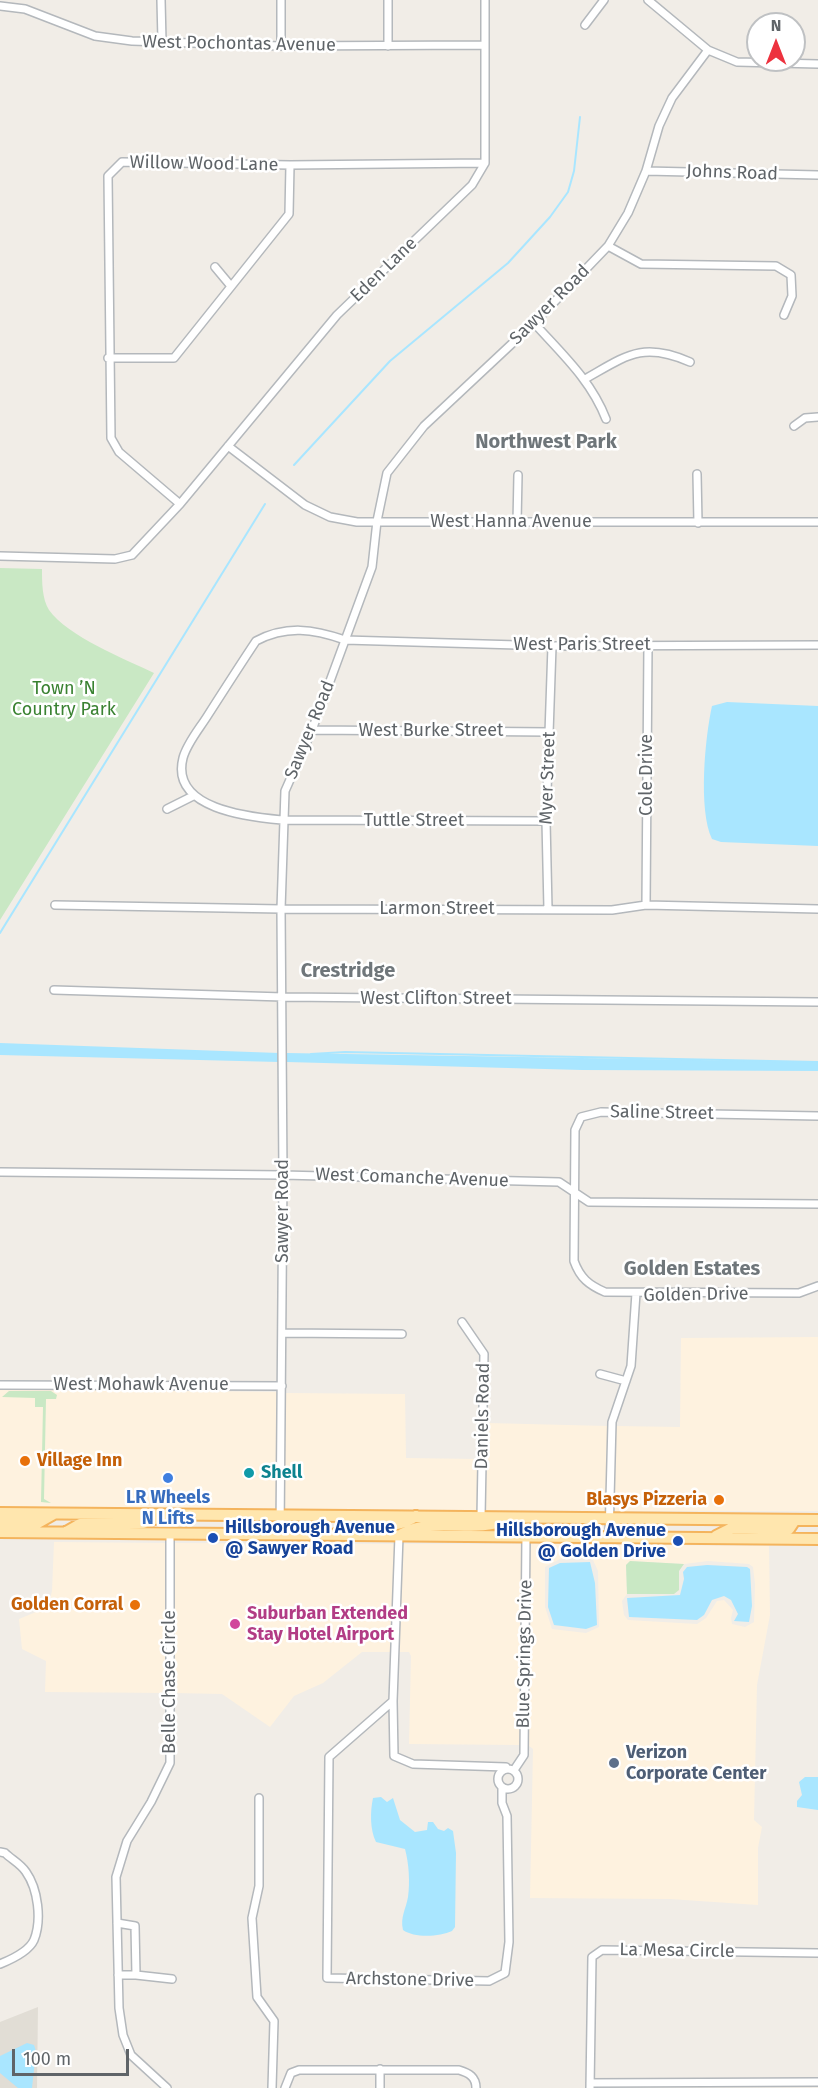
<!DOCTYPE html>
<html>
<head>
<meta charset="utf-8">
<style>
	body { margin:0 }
	#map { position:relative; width:818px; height:2088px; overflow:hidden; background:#f1ede7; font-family:"Fira Sans",sans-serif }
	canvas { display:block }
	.north { position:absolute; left:746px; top:12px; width:60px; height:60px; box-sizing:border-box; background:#fff; border:2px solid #bfc1c3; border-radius:50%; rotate:0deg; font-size:16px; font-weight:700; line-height:24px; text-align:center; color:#5f6468 }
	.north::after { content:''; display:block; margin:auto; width:21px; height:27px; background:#ed323e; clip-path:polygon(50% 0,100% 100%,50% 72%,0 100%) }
	.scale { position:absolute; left:12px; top:2049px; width:117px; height:27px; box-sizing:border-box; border:3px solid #5f6468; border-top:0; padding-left:8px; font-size:18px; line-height:21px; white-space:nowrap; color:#5f6468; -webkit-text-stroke:4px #fff; paint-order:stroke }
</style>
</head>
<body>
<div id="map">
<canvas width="818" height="2088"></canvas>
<div class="north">N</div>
<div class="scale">100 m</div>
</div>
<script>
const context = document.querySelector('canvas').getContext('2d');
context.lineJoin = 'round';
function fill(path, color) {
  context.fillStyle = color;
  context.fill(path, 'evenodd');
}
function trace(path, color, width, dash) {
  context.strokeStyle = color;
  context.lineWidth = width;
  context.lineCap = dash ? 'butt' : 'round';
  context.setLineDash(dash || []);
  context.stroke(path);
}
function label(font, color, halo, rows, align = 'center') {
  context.font = font + ' "Fira Sans",sans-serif';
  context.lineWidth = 5;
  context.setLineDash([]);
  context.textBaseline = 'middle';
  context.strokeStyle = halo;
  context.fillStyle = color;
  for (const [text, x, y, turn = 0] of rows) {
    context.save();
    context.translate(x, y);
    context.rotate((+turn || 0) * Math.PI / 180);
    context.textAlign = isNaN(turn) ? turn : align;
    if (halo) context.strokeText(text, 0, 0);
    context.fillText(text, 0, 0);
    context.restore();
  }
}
const commercial = new Path2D(`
	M818 1337V1511H613L616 1426 680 1427 681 1338Z
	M0 1389 278 1392 276 1509 0 1508Z
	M286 1393 405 1394 406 1458 478 1459 477 1510 284 1509Z
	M487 1423 608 1426 605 1511 485 1510Z
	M54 1542 166 1543V1693L45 1692 46 1661 22 1649 19 1619 48 1607 52 1591Z
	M174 1543 395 1544 392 1618 400 1619 403 1544H522L520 1745 409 1744 411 1656 409 1652H362L323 1683 294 1696 270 1727 222 1694 174 1693Z
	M530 1544 769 1546 770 1615 757 1685 754 1820 762 1827 758 1848V1905L670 1899 530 1898 533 1749 528 1745ZM587 1557 593 1560 598 1571 599 1627 586 1633 552 1629 545 1607V1567L560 1559ZM630 1561 684 1564 708 1561 749 1564 753 1567 755 1584 754 1622 745 1627 732 1624 731 1618 733 1610 724 1600 717 1601 706 1618 697 1624 628 1620 624 1615 622 1601 627 1594 626 1565Z`);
const education = new Path2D(`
	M38 2007 37 2088H0V2022Z`);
const green = new Path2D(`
	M0 568 42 569C42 582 42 599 49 610 67 636 125 659 154 673L0 920Z
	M9 1391H51L57 1395 56 1399H46L44 1499 51 1503 41 1502 43 1407H35V1398L2 1397Z
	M630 1561 684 1564 679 1571V1590L674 1594H627L626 1565Z`);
const water = new Path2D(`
	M727 702 818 706V846L721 842 712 839C698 810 705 737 712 706Z
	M0 1043 279 1053V1062L0 1055Z
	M287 1053 818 1062V1071L582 1070 287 1062Z
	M590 1562 595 1583 597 1625 586 1629 554 1625 548 1607 549 1568 560 1563Z
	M707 1565 747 1567 750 1569 752 1606 749 1622 734 1621 738 1614 731 1600 724 1596 712 1600 704 1615 697 1620 629 1617 627 1598 680 1595 684 1579 683 1572 687 1567Z
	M818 1777V1810L797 1807V1801L802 1795 799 1782 805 1777Z
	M381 1797 387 1802 393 1798 400 1820 415 1832 427 1830 428 1822H433L438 1829 444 1831 448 1828 453 1831 456 1853 455 1927 452 1931C439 1937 414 1938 403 1930 400 1917 406 1909 408 1897 410 1882 409 1864 405 1849L376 1842C370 1830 370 1812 373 1798Z
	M27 2043 34 2045 36 2051 32 2088H18L0 2073V2056Z`);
const stream = new Path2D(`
	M294 465 390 361 508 263 550 217 568 192 574 171 580 117
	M0 933 265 504
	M311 1054 345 1052 818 1062`);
const minor = new Path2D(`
	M161 0 162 41
	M648 0 708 50 737 62 818 64
	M0 6 25 9 95 36 132 41 281 46 484 45
	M585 25 604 0
	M281 46V0
	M388 46V0
	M646 171 818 175
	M608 246 641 264 776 266 791 275 792 296 784 315
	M215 267 230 285
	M534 323C561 353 591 380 606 419
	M108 358H174L289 214 290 165
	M585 379C626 356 642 341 690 362
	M794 426 805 418 818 417
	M228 446 305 505 330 517 357 522H818
	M697 474 698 523
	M180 504 119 452 111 438 108 176 122 162 290 165 485 163
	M517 523 518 475
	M0 556 115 559 132 555 180 504 337 315 472 185 485 163V0
	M312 730 550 732
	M167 809 193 796
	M546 821 282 820C249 817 170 809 183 758 187 743 200 728 208 715 224 690 240 665 256 641 287 625 313 629 345 640L552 646 818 645
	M55 905 281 909 612 910 646 905 818 909
	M646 905 648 645
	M548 909 546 821 552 646
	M54 990 283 997 818 1002
	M818 1116 601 1112 581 1117 575 1130 574 1261C580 1278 589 1285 605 1292L799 1293 818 1286
	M0 1172 283 1175 559 1182 589 1202 818 1204
	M462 1322 484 1354 481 1517
	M282 1333 402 1334
	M600 1374 626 1381
	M0 1385 282 1386
	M280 1533 283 1175 281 909 285 791 312 730 372 567 377 521 387 473 424 426 534 323 608 246 628 213 646 171 659 126 672 98 708 50
	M609 1537 612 1422 631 1366 636 1293
	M393 1701 399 1536
	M498 1779a10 10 0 1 1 20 0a10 10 0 1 1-20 0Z
	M514 1770 524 1755 526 1535
	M502 1788V1803L507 1816 509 1942 505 1973 489 1981 327 1978 329 1757 393 1701 394 1756 413 1764 506 1767
	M259 1798V1886L252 1918 257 1997 274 2021 272 2088
	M0 1852 5 1853C11 1859 21 1864 26 1872 38 1889 42 1920 34 1940 29 1951 10 1960 0 1964
	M117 1923 135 1926 136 1975H118
	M136 1975 172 1979
	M590 2083 818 2082
	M167 2088 131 2055 123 2035 119 2008 116 1877 127 1841 151 1802 170 1763V1533
	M285 2088 291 2073 299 2070H459C469 2073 476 2077 476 2088
	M380 2088V2069
	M590 2088 592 1957 602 1950 818 1953`);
const primary = new Path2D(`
	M0 1513 818 1520
	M0 1523H38L54 1514
	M0 1532 818 1539
	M66 1532 80 1524 143 1523 163 1516
	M337 1533C363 1520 392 1533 416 1516
	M402 1534C437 1515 473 1535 509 1519
	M716 1536 732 1528 789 1529 795 1520`);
const markers = [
	[25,1461,6,"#e8710a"],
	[249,1473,6,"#0f9aa8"],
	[168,1478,6,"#3f7fe0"],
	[719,1500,6,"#e8710a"],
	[213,1538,6,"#1a4fb4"],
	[678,1541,6,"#1a4fb4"],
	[135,1605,6,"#e8710a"],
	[235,1624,6,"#d1479c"],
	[614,1763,6,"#5c6f8a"]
];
const streetNames = [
	["West Pochontas Avenue",239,44,1],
	["Willow Wood Lane",204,164,1],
	["Johns Road",732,173,2],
	["Eden Lane",384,270,-44],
	["Sawyer Road",550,305,-45],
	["West Hanna Avenue",511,522],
	["West Paris Street",582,645],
	["Sawyer Road",310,730,-68],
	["West Burke Street",431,731],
	["Cole Drive",647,775,-90],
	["Myer Street",548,778,-88],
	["Tuttle Street",414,821],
	["Larmon Street",437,909],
	["West Clifton Street",436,999],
	["Saline Street",662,1113,1],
	["West Comanche Avenue",412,1178,2],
	["Sawyer Road",283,1211,-90],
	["Golden Drive",696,1295,-1],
	["West Mohawk Avenue",141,1385],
	["Daniels Road",483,1416,-89],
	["Blue Springs Drive",525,1654,-89],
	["Belle Chase Circle",170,1682,-90],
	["La Mesa Circle",677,1951,1],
	["Archstone Drive",410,1980,1]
];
const parkNames = [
	["Town ’N",64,689],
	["Country Park",64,710]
];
const foodNames = [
	["Village Inn",37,1461,"left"],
	["Blasys Pizzeria",707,1500],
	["Golden Corral",123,1605]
];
const cultureNames = [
	["Shell",261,1473]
];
const shopNames = [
	["LR Wheels",168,1498],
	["N Lifts",168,1519]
];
const transitNames = [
	["Hillsborough Avenue",225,1528],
	["@ Sawyer Road",225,1549],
	["Hillsborough Avenue",666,1531,"right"],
	["@ Golden Drive",666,1552,"right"]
];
const hotelNames = [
	["Suburban Extended",247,1614],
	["Stay Hotel Airport",247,1635]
];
const serviceNames = [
	["Verizon",626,1753],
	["Corporate Center",626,1774]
];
const neighbourhoodNames = [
	["Northwest Park",546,442],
	["Crestridge",348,971],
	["Golden Estates",692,1269]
];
fill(commercial, '#fef2df');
fill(education, '#e1ddd5');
fill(green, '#c9e8c4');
fill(water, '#a9e6ff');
trace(stream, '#a9e6ff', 2);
trace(minor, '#b4b8bc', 10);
trace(primary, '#f4b45d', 14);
trace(minor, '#fff', 7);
trace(primary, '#ffe6ae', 10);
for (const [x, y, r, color] of markers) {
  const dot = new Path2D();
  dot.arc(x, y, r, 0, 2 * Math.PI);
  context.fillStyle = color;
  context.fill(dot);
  trace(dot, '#fff', 2);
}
label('18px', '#5f6468', '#fff', streetNames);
label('18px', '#3a8232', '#fff', parkNames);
label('bold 18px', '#c56008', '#fff', foodNames, 'right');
label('bold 18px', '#0d838f', '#fff', cultureNames, 'left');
label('bold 18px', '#366cbe', '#fff', shopNames);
label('bold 18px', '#164399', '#fff', transitNames, 'left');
label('bold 18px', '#b23c85', '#fff', hotelNames, 'left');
label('bold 18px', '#4e5e75', '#fff', serviceNames, 'left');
label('bold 20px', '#6f767a', '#fff', neighbourhoodNames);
</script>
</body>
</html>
